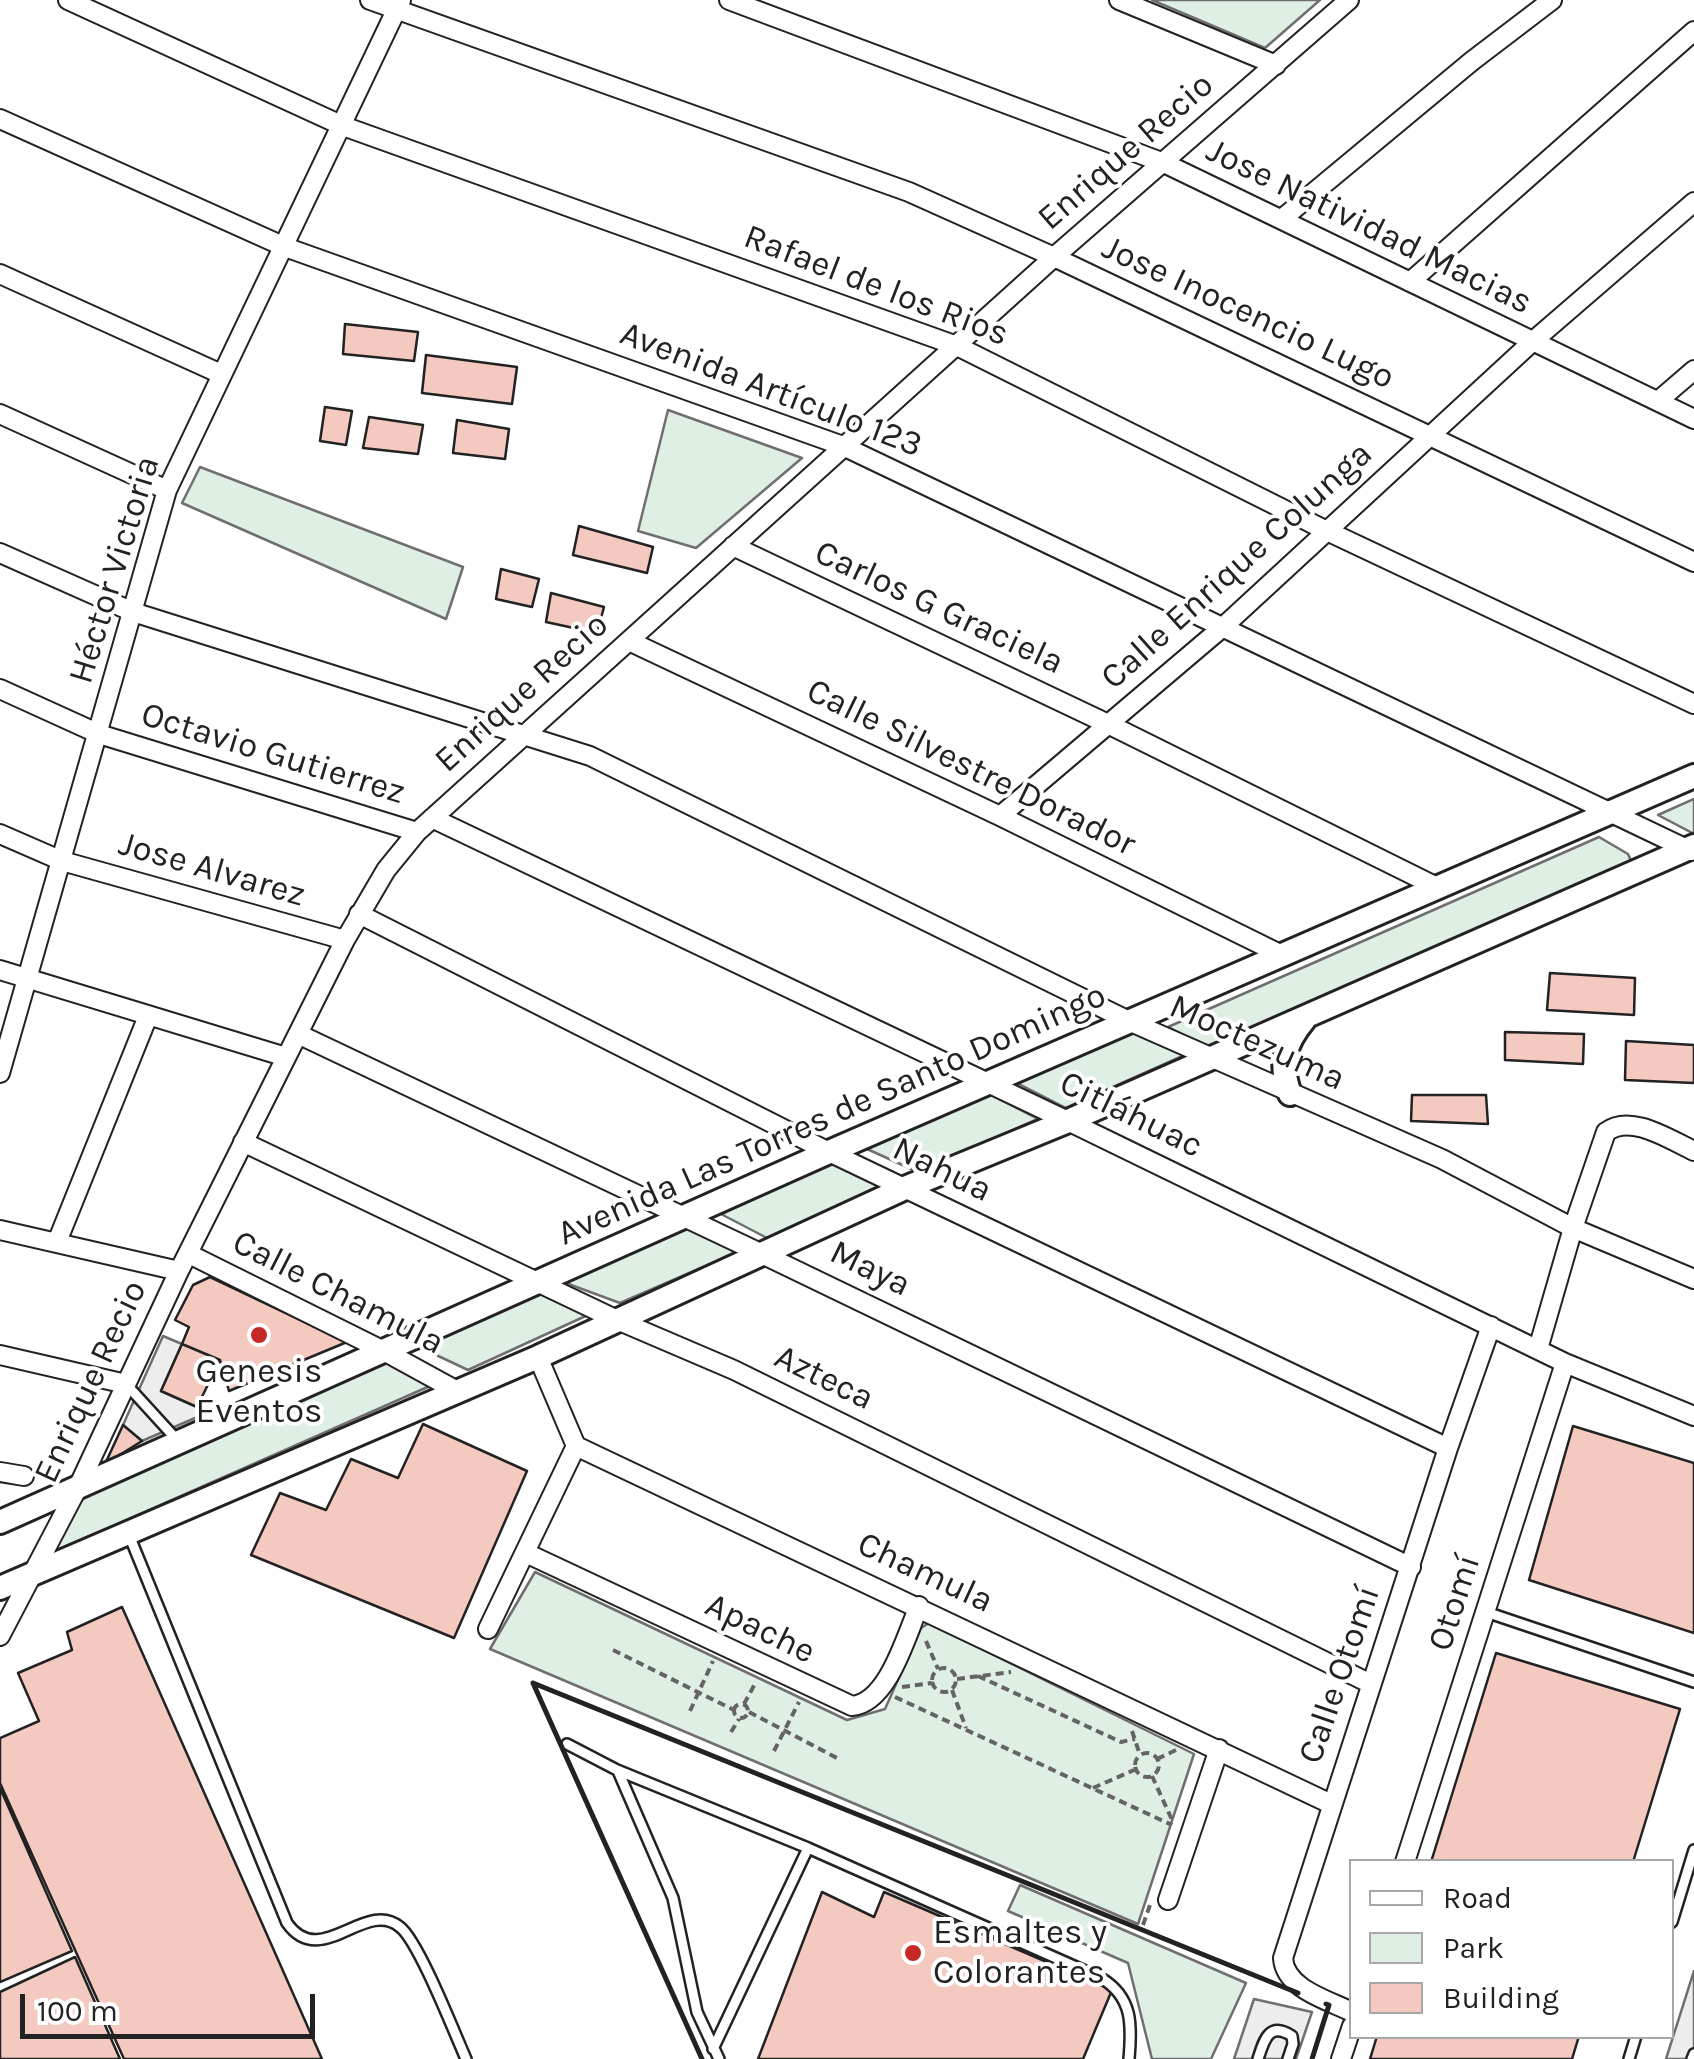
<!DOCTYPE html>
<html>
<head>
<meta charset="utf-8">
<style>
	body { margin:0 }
	#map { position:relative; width:1694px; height:2059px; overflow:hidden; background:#fff; font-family:Karla,sans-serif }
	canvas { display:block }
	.legend { position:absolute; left:1349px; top:1859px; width:325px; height:180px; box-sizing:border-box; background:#fff; border:2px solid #a7a7a7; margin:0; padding:12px 18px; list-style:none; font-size:30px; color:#222 }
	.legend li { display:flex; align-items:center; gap:20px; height:50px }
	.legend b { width:50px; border:2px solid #a7a7a7 }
	.scale { position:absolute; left:20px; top:1994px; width:295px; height:45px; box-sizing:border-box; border:5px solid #222; border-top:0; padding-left:12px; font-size:30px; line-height:35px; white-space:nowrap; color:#222; -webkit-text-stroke:8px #fff; paint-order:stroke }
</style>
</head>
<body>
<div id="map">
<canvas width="1694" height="2059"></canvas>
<ul class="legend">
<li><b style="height:12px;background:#fff"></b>Road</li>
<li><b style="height:28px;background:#e0efe3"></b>Park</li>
<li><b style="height:28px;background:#f3c9c0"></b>Building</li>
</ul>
<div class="scale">100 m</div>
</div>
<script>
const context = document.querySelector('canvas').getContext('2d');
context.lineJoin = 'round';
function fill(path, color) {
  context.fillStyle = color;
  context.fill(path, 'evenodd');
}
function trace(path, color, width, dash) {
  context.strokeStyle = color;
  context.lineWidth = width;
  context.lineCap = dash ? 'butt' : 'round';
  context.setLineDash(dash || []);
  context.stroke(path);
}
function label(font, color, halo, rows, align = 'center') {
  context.font = font + ' Karla,sans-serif';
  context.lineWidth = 8;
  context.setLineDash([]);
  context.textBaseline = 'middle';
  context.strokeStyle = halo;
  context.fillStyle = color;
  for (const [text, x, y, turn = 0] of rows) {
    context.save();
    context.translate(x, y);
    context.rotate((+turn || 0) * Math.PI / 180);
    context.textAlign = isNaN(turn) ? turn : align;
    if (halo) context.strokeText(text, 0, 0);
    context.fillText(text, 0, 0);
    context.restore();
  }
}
const green = new Path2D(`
	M1152 0H1320L1265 48Z
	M668 410 802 458 696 548 638 531Z
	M200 467 463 567 446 619 182 503Z
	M1694 799V834L1658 815Z
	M1599 837 1628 854 1631 861 1628 868 1213 1050 1168 1027Z
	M1132 1030 1187 1054 1066 1108 1015 1082Z
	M989 1094 1038 1119 918 1172 867 1149Z
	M833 1162 882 1186 767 1238 721 1214Z
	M694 1224 747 1248 620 1303 563 1282Z
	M540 1292 590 1314 468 1370 415 1345Z
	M387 1355 439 1382 52 1553 87 1491Z
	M535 1572 847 1720 885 1709 921 1628 929 1623 1194 1754 1138 1924 490 1649Z
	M1020 1885 1246 1983 1211 2059H1152L1128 1963 1008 1911Z`);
const parking = new Path2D(`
	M163 1336 182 1344 161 1391 197 1407 202 1415 142 1441 123 1425Z
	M1694 1971V2059H1666Z
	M1254 1999 1312 2012 1296 2059H1234Z`);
const building = new Path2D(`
	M345 324 418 332 414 361 343 354Z
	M426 355 517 367 512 404 422 393Z
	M325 407 352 411 346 445 320 441Z
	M369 417 423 425 418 454 363 448Z
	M457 420 509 429 505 459 453 453Z
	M579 526 653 547 647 573 573 555Z
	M501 569 539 579 532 607 496 599Z
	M551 593 604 607 597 633 546 622Z
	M1550 973 1635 978 1634 1015 1547 1010Z
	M1505 1032 1584 1034 1583 1064 1505 1060Z
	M1626 1041 1694 1045V1083L1625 1080Z
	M1412 1095H1486L1488 1124 1411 1121Z
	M210 1277 347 1342 229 1391 220 1360 182 1344 189 1327 175 1320 193 1285Z
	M182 1344 220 1360 197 1407 161 1391Z
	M423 1424 527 1471 454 1638 251 1555 280 1493 326 1510 351 1459 398 1478Z
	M123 1425 142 1441 105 1464Z
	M1573 1426 1694 1463V1633L1529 1580Z
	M122 1607 322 2059H124L0 1783V1738L39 1721 18 1673 72 1650 67 1632Z
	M1496 1653 1680 1709 1633 1862H1431Z
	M0 1788 72 1951 0 1982Z
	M822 1892 874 1917 884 1892 1112 1990 1083 2059H758Z
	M75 1957 120 2059H0V1992Z
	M1377 2036H1579L1572 2059H1370Z`);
const path = new Path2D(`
	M926 1641 938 1669
	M613 1650 734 1710
	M932 1680a12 12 0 1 1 24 0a12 12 0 1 1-24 0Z
	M978 1676 1121 1742 1135 1739
	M957 1679 1011 1672
	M902 1687 932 1683
	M952 1690 966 1728
	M895 1697 1172 1825
	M734 1711a7 7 0 1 1 14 0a7 7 0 1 1-14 0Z
	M744 1704 756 1682
	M690 1711 713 1661
	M749 1712 837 1758
	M1132 1731 1140 1755
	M731 1732 739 1719
	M774 1751 799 1702
	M1135 1765a12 12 0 1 1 24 0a12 12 0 1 1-24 0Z
	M1157 1759 1176 1750
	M1152 1776 1173 1822
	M1093 1788 1134 1770
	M1143 1925 1150 1905`);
const service = new Path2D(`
	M126 1384 178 1441
	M129 1535 287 1923C321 1971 365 1898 400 1927 419 1942 454 2032 466 2059
	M1486 1612 1694 1682
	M567 1744 617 1770 808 1848 1101 1978C1133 1997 1132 2025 1129 2059
	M618 1771 673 1898 697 2012 719 2059
	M1672 1922 1694 1850
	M713 2049 808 1848
	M1258 2059C1264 2040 1269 2021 1292 2036L1293 2044 1288 2059
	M1629 2059 1636 2036
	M1692 2059 1694 2054`);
const minor = new Path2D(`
	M68 0 343 126 957 346 1325 530 1694 704
	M370 0 909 192 1054 257 1694 562
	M729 0 1164 163 1694 419
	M1119 0 1276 65
	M0 119 285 247 843 446 1691 851
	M1283 218 1472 61 1552 0
	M0 274 221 374
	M1410 282 1694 31
	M1658 401 1694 370
	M0 414 167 490
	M733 546 1110 725 1439 888
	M0 553 133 612 590 756 1131 1022 1442 1159 1573 1228 1694 1279
	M629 641 1000 816 1284 956
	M0 689 99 734 417 832
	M1000 816 1224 626 1532 342 1694 202
	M432 818 1068 1121 1565 1363 1694 1416
	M0 834 62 861 345 940
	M359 914 829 1152 1448 1448
	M0 970 286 1057
	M298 1034 760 1253 1411 1567
	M0 1073 167 490 401 0
	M243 1142 617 1320 734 1370 1371 1684
	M0 1230 179 1271
	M57 1242 148 1016
	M189 1254 384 1351 457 1391
	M1538 1349 1573 1228 1606 1132C1631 1113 1670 1140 1694 1151
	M0 1355 126 1384
	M538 1357 576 1446 1331 1804
	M0 1472 24 1476
	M526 1553 852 1706C888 1703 906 1636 919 1606
	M488 1629 576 1446
	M0 1636 78 1487 179 1271 345 940 386 870 417 832 1054 257 1349 0
	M1405 1862 1565 1363
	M1168 1900 1219 1749
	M1352 2012C1328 2000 1285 1989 1283 1958L1448 1448 1491 1326
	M1341 2059 1352 2026`);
const tertiary = new Path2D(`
	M1290 1094C1279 1064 1284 1044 1304 1020
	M0 1522 829 1152 1694 776
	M0 1588 538 1357 905 1188 1068 1121 1694 846`);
const wall = new Path2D(`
	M533 1683 1298 1993
	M533 1683 702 2059
	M1312 2059 1329 2005 1326 2004`);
const markers = [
	[259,1335,10,"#c62828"],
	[913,1953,10,"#c62828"]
];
const streetNames = [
	["Enrique Recio",1126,152,-41],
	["Jose Natividad Macias",1369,227,26],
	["Rafael de los Rios",876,286,21],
	["Jose Inocencio Lugo",1248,313,25],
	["Avenida Artículo 123",771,390,21],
	["Calle Enrique Colunga",1237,566,-42],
	["Héctor Victoria",115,570,-73],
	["Carlos G Graciela",939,608,25],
	["Enrique Recio",522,693,-42],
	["Octavio Gutierrez",273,754,17],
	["Calle Silvestre Dorador",971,768,26],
	["Jose Alvarez",212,870,16],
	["Moctezuma",1257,1043,24],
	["Avenida Las Torres de Santo Domingo",832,1115,-24],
	["Citláhuac",1131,1115,26],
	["Nahua",942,1170,26],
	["Maya",870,1269,26],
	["Calle Chamula",338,1293,27],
	["Azteca",824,1378,26],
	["Enrique Recio",91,1382,-65],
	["Chamula",925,1573,25],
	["Otomí",1455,1603,-72],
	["Apache",760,1629,26],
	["Calle Otomí",1340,1675,-71]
];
const poiNames = [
	["Genesis",259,1372],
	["Eventos",259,1412],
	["Esmaltes y",933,1933,"left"],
	["Colorantes",933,1973,"left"]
];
fill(green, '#e0efe3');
trace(green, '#6f6f6f', 2.5);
fill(parking, '#ededed');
trace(parking, '#6f6f6f', 2.5);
fill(building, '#f3c9c0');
trace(building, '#222', 2.5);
trace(service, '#222', 14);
trace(minor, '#222', 22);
trace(tertiary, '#222', 28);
trace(path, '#646464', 4, [8, 5]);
trace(service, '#fff', 9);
trace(minor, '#fff', 18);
trace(tertiary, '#fff', 22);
trace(wall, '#222', 5);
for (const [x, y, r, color] of markers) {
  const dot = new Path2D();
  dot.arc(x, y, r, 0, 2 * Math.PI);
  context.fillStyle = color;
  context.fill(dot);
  trace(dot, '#fff', 4);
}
label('35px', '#222', '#fff', streetNames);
label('35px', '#222', '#fff', poiNames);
</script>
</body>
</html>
